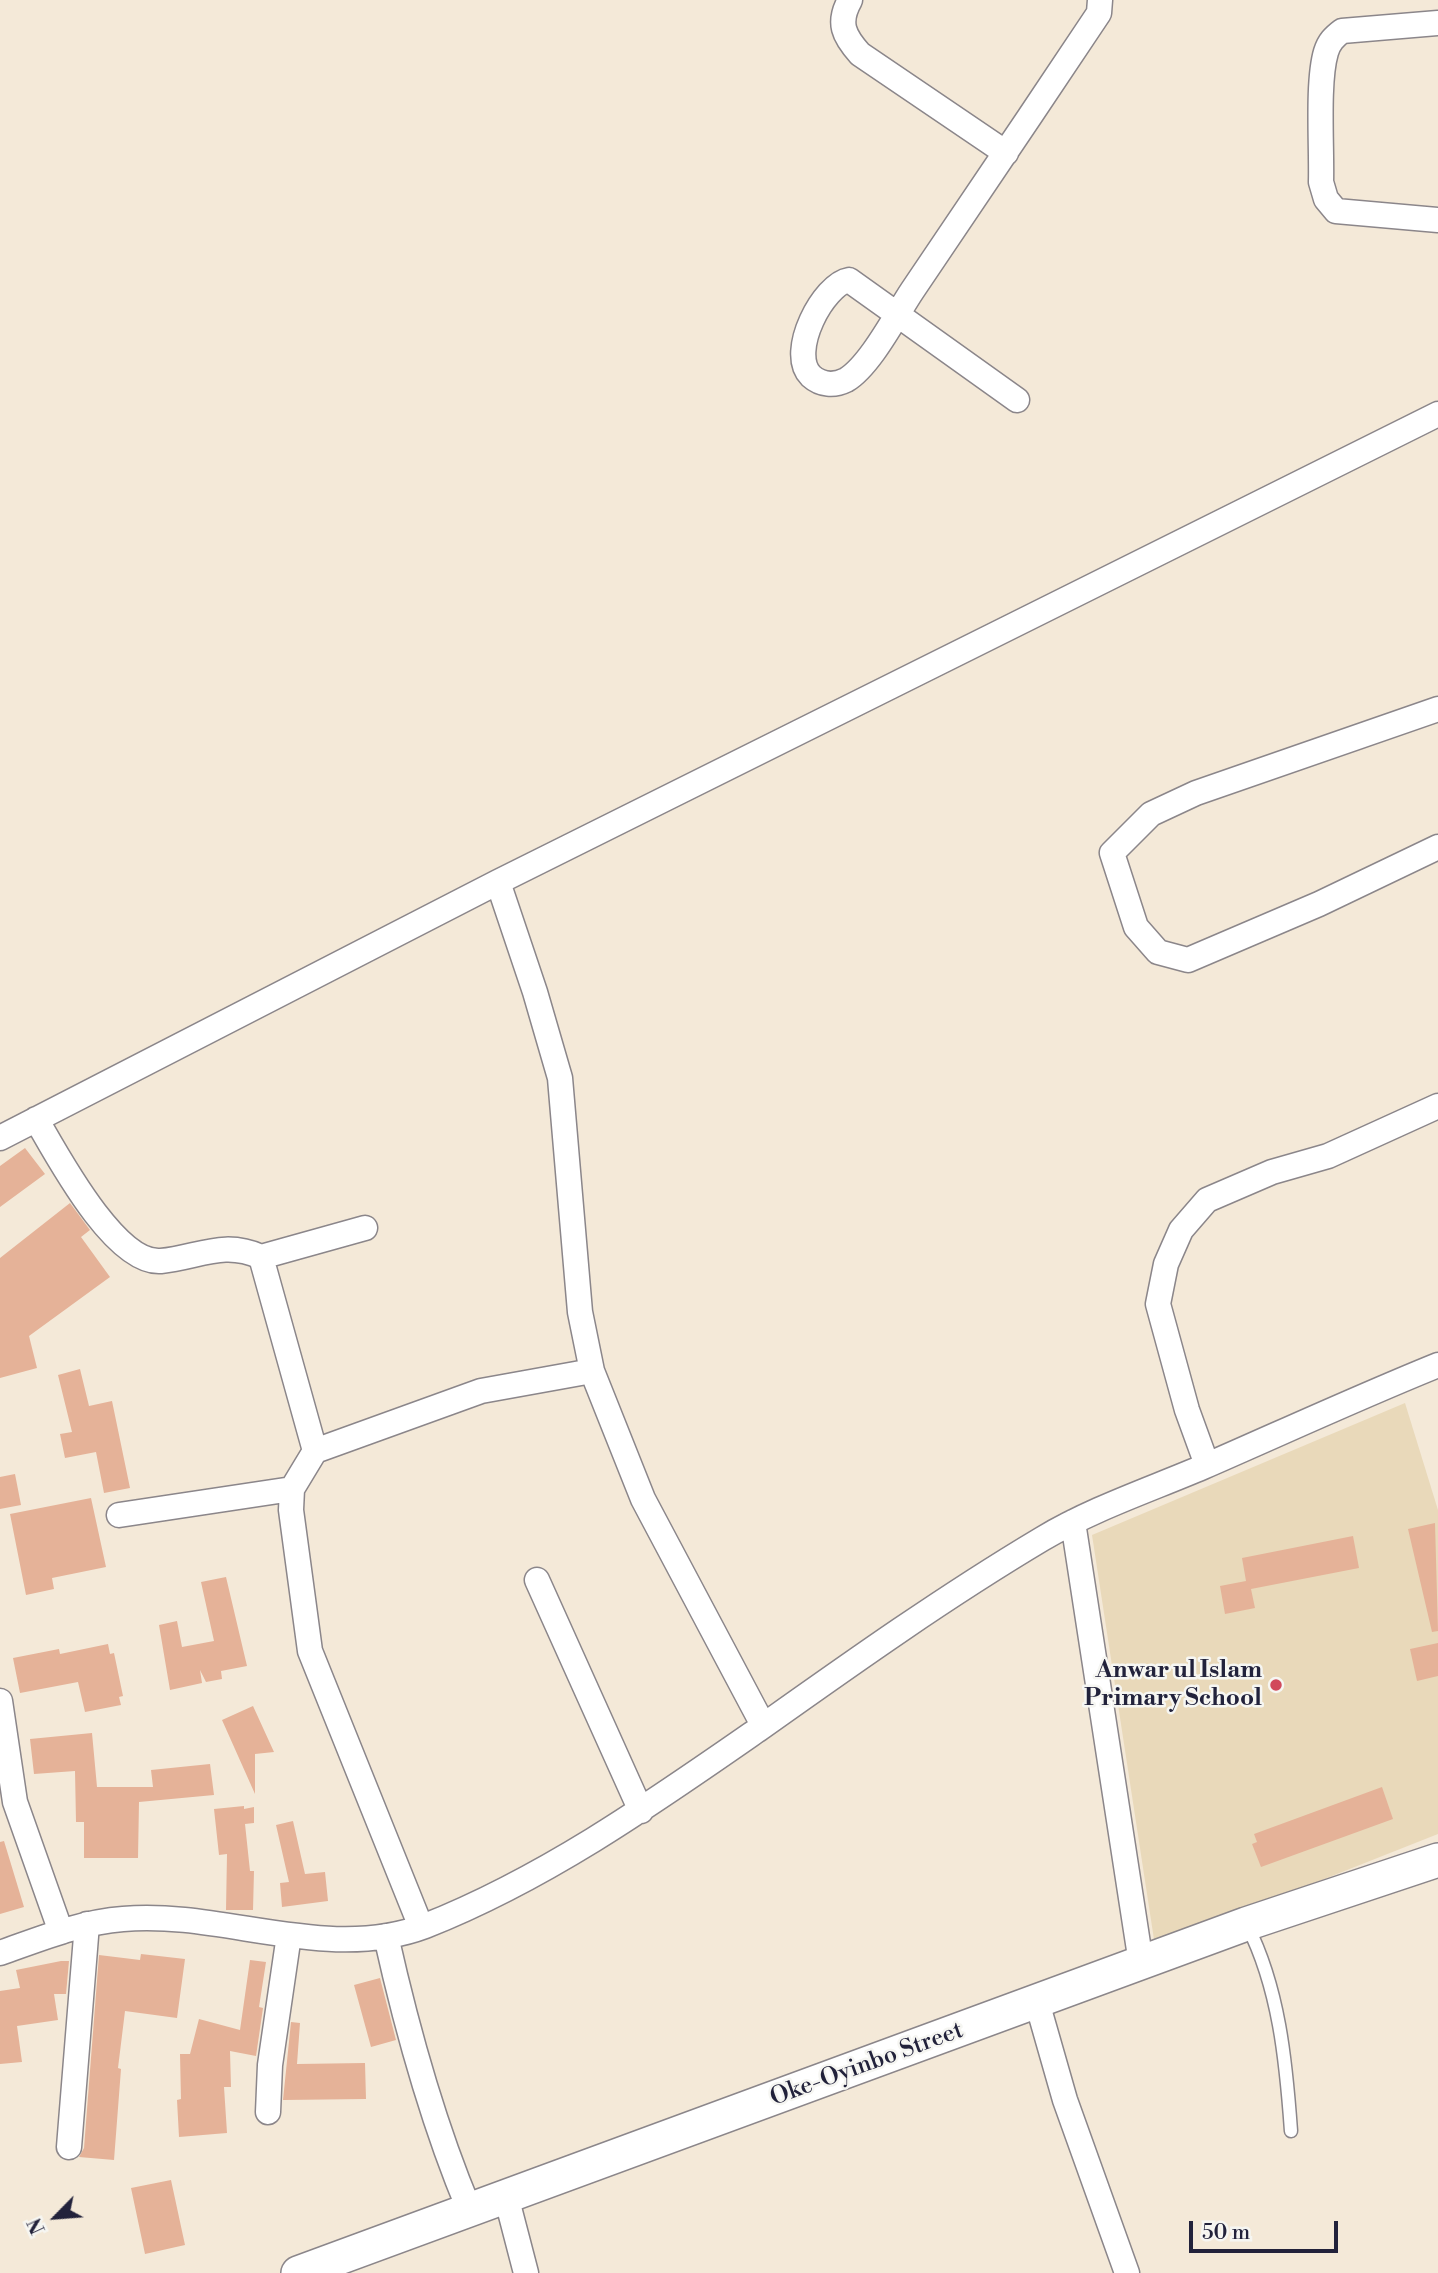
<!DOCTYPE html>
<html>
<head>
<meta charset="utf-8">
<style>
	body { margin:0 }
	#map { position:relative; width:1438px; height:2273px; overflow:hidden; background:#f4e9d8; font-family:"Libre Bodoni",serif }
	canvas { display:block }
	.north { position:absolute; left:21px; top:2182px; width:70px; height:70px; -webkit-text-stroke:5px #f6f6f2; paint-order:stroke; rotate:245deg; font-size:19px; font-weight:700; line-height:28px; text-align:center; color:#22223b }
	.north::after { content:''; display:block; margin:auto; width:24px; height:32px; background:#22223b; clip-path:polygon(50% 0,100% 100%,50% 72%,0 100%) }
	.scale { position:absolute; left:1189px; top:2221px; width:149px; height:32px; box-sizing:border-box; border:4px solid #22223b; border-top:0; padding-left:9px; font-size:21px; line-height:24px; white-space:nowrap; color:#22223b; -webkit-text-stroke:5px #f6f6f2; paint-order:stroke }
</style>
</head>
<body>
<div id="map">
<canvas width="1438" height="2273"></canvas>
<div class="north">N</div>
<div class="scale">50 m</div>
</div>
<script>
const context = document.querySelector('canvas').getContext('2d');
context.lineJoin = 'round';
function fill(path, color) {
  context.fillStyle = color;
  context.fill(path, 'evenodd');
}
function trace(path, color, width, dash) {
  context.strokeStyle = color;
  context.lineWidth = width;
  context.lineCap = dash ? 'butt' : 'round';
  context.setLineDash(dash || []);
  context.stroke(path);
}
function label(font, color, halo, rows, align = 'center') {
  context.font = font + ' "Libre Bodoni",serif';
  context.lineWidth = 5;
  context.setLineDash([]);
  context.textBaseline = 'middle';
  context.strokeStyle = halo;
  context.fillStyle = color;
  for (const [text, x, y, turn = 0] of rows) {
    context.save();
    context.translate(x, y);
    context.rotate((+turn || 0) * Math.PI / 180);
    context.textAlign = isNaN(turn) ? turn : align;
    if (halo) context.strokeText(text, 0, 0);
    context.fillText(text, 0, 0);
    context.restore();
  }
}
const built = new Path2D(`
	M1405 1403 1438 1510V1834L1155 1946 1092 1535Z`);
const building = new Path2D(`
	M25 1148 45 1174 0 1207V1166Z
	M70 1203 90 1230 81 1237 110 1277 29 1336 37 1368 0 1378V1258Z
	M80 1369 89 1406 112 1401 130 1488 104 1493 96 1452 65 1458 60 1434 72 1432 58 1375Z
	M15 1474 21 1505 0 1509V1477Z
	M91 1498 106 1567 52 1578 54 1589 26 1595 10 1514Z
	M1435 1523 1438 1631 1432 1632 1408 1529Z
	M1353 1536 1359 1568 1251 1589 1255 1608 1225 1614 1220 1586 1246 1581 1242 1558Z
	M226 1577 247 1666 221 1671 222 1679 206 1682 200 1670 202 1683 170 1690 159 1625 177 1621 182 1647 214 1641 201 1582Z
	M1438 1643V1676L1417 1681 1410 1649Z
	M108 1644 110 1654 114 1653 123 1696 119 1697 121 1705 85 1712 78 1682 20 1693 13 1658 59 1649 60 1654Z
	M253 1706 274 1752 255 1754V1794L222 1720Z
	M92 1733 97 1787H153L151 1770 210 1764 214 1795 139 1802 138 1858H84V1822H76L75 1771 34 1774 30 1739Z
	M1382 1787 1393 1819 1261 1867 1252 1844 1257 1842 1254 1834Z
	M244 1806V1809L254 1807V1823L245 1824 250 1871H254L253 1910H226L227 1854 219 1855 214 1809Z
	M293 1821 305 1874 325 1872 328 1901 282 1907 280 1883 289 1882 276 1825Z
	M4 1841 24 1907 0 1914V1842Z
	M141 1954 185 1959 177 2018 125 2011 118 2068 121 2069 114 2160 79 2157 84 2148 99 1955 140 1960Z
	M250 1960 266 1962 259 2007 263 2008 256 2056 230 2051 231 2087H224L227 2133 179 2137 177 2100 181 2099 180 2054H190L199 2019 240 2030Z
	M61 1961H69L66 1994H54L58 2020 17 2026 22 2062 0 2064V1991L20 1988 16 1970Z
	M380 1978 396 2040 371 2047 354 1985Z
	M291 2022 300 2023 297 2064 365 2063 366 2099 283 2100Z
	M171 2180 185 2245 145 2254 131 2188Z`);
const service = new Path2D(`
	M1247 1925C1279 1988 1286 2061 1291 2131`);
const minor = new Path2D(`
	M850 0C837 23 844 36 860 54L1006 153
	M1438 23 1342 31C1334 37 1329 42 1326 52 1317 82 1322 148 1321 182L1326 199 1336 211 1438 220
	M1017 400 849 280C824 284 787 352 811 376 821 385 834 386 846 380 870 366 896 315 912 291 975 198 1037 106 1099 13L1100 0
	M1438 709 1196 793 1151 814 1112 853 1136 927 1158 952 1188 960 1319 904 1438 847
	M498 882 535 992 560 1078 580 1312 592 1371 643 1499 763 1725
	M36 1119C57 1155 115 1265 161 1261 199 1257 224 1240 261 1257L315 1451 292 1489 291 1510 310 1651 421 1927
	M0 1138 498 882 1438 414
	M261 1257 365 1228
	M315 1451 481 1391 592 1371
	M1207 1465 1187 1410 1158 1304 1166 1264 1181 1230 1207 1200 1272 1172 1328 1156 1438 1106
	M119 1515 292 1489
	M1073 1522 1141 1963
	M537 1580 641 1811
	M0 1701 15 1802 61 1932
	M386 1936C407 2030 432 2121 469 2209
	M0 1953C40 1939 81 1922 123 1919 222 1910 327 1963 425 1926 544 1879 651 1804 756 1731 849 1665 943 1598 1042 1539 1092 1509 1149 1490 1203 1467 1281 1433 1359 1397 1438 1365
	M1037 2002 1065 2100 1127 2273
	M268 2112 270 2065 289 1935
	M69 2147 87 1924
	M506 2196 526 2273`);
const secondary = new Path2D(`
	M298 2273 1246 1924 1438 1860`);
const markers = [
	[1276,1685,7,"#d1495b"]
];
const poiNames = [
	["Anwar ul Islam",1262,1671],
	["Primary School",1262,1699]
];
const streetNames = [
	["Oke-Oyinbo Street",867,2065,-20]
];
fill(built, '#e9d9ba');
fill(building, '#e5b298');
trace(service, '#8b868a', 15);
trace(minor, '#8b868a', 27);
trace(secondary, '#8b868a', 36);
trace(service, '#fff', 12);
trace(minor, '#fff', 24);
trace(secondary, '#fff', 33);
for (const [x, y, r, color] of markers) {
  const dot = new Path2D();
  dot.arc(x, y, r, 0, 2 * Math.PI);
  context.fillStyle = color;
  context.fill(dot);
  trace(dot, '#f6f6f2', 2.5);
}
label('bold 24px', '#22223b', '#f6f6f2', poiNames, 'right');
label('24px', '#22223b', '#f6f6f2', streetNames);
</script>
</body>
</html>
